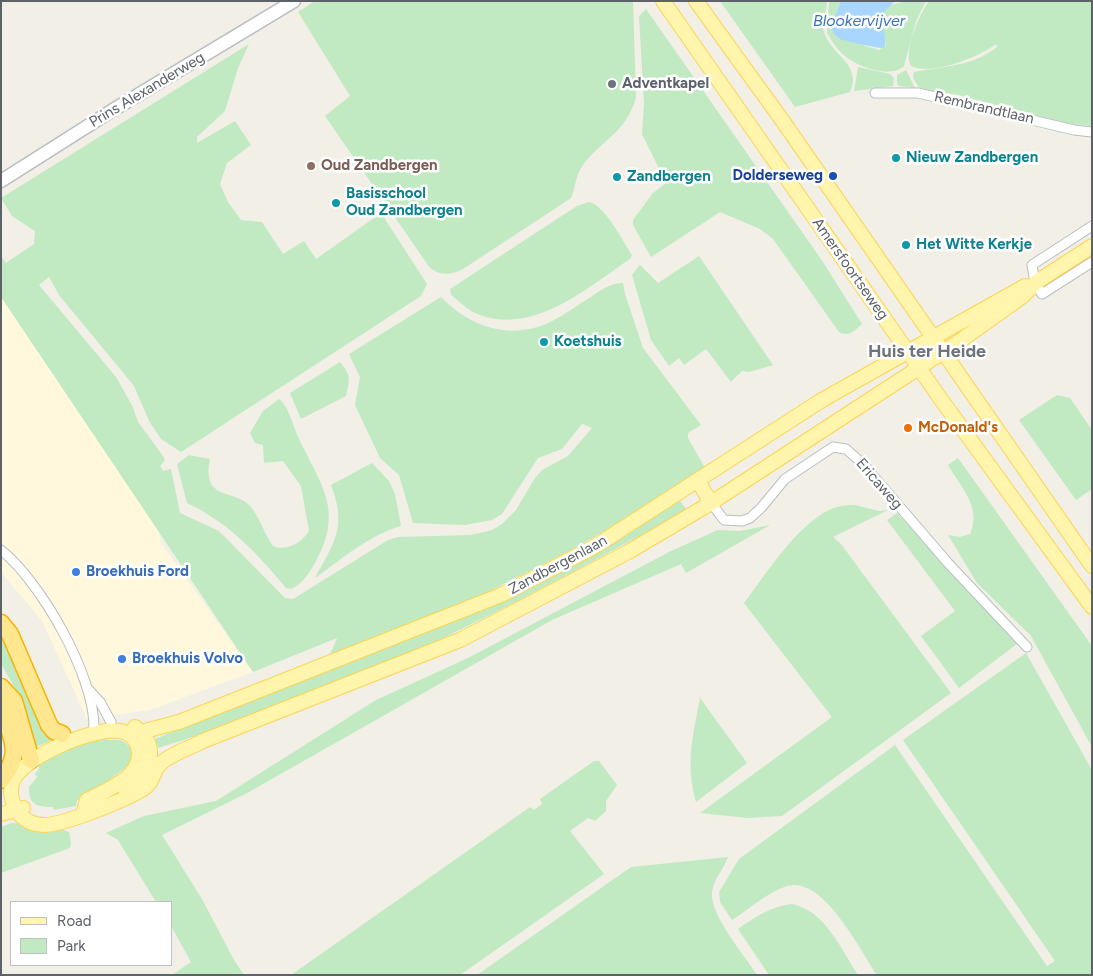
<!DOCTYPE html>
<html>
<head>
<meta charset="utf-8">
<style>
	body { margin:0 }
	#map { position:relative; width:1093px; height:976px; overflow:hidden; background:#f1efe6; font-family:Figtree,sans-serif }
	canvas { display:block }
	.frame { position:absolute; inset:0; border:2px solid #5d6268; pointer-events:none }
	.legend { position:absolute; left:10px; top:901px; width:162px; height:65px; box-sizing:border-box; background:#fff; border:1px solid #bec0c3; margin:0; padding:6px 9px; list-style:none; font-size:15px; color:#5d6268 }
	.legend li { display:flex; align-items:center; gap:10px; height:25px }
	.legend b { width:25px; border:1px solid #bec0c3 }
</style>
</head>
<body>
<div id="map">
<canvas width="1093" height="976"></canvas>
<div class="frame"></div>
<ul class="legend">
<li><b style="height:6px;background:#fff5ad"></b>Road</li>
<li><b style="height:14px;background:#c1eac2"></b>Park</li>
</ul>
</div>
<script>
const context = document.querySelector('canvas').getContext('2d');
context.lineJoin = 'round';
function fill(path, color) {
  context.fillStyle = color;
  context.fill(path, 'evenodd');
}
function trace(path, color, width, dash) {
  context.strokeStyle = color;
  context.lineWidth = width;
  context.lineCap = dash ? 'butt' : 'round';
  context.setLineDash(dash || []);
  context.stroke(path);
}
function label(font, color, halo, rows, align = 'center') {
  context.font = font + ' Figtree,sans-serif';
  context.lineWidth = 5;
  context.setLineDash([]);
  context.textBaseline = 'middle';
  context.strokeStyle = halo;
  context.fillStyle = color;
  for (const [text, x, y, turn = 0] of rows) {
    context.save();
    context.translate(x, y);
    context.rotate((+turn || 0) * Math.PI / 180);
    context.textAlign = isNaN(turn) ? turn : align;
    if (halo) context.strokeText(text, 0, 0);
    context.fillText(text, 0, 0);
    context.restore();
  }
}
const commercial = new Path2D(`
	M2 297 158 529 161 543 253 672 150 710 87 719 42 621 1 572Z`);
const green = new Path2D(`
	M315 1H633L636 98C625 133 606 137 585 162 576 173 576 185 571 198L463 269C451 275 441 276 430 268L325 116 350 96 298 12Z
	M720 1H827C827 11 821 22 824 32 831 55 863 65 850 92L795 107Z
	M829 1H841L831 26 837 37 879 50 886 45C885 36 881 29 880 21 878 0 912 1 926 1L916 21 904 66C891 79 859 67 846 57 838 51 832 41 827 33Z
	M929 1H1092V126L1065 123 959 95 920 89 913 78 914 72C944 66 972 67 997 47L996 44C979 57 932 76 911 66 903 51 919 15 929 1Z
	M646 9 823 262 862 324C854 331 850 337 839 332L773 239 760 229 720 212 651 257 633 225V220L653 193 666 183 642 134 644 103 639 16Z
	M249 44 238 68 225 111 197 137V143L235 121 251 145 227 163 220 184 228 202 241 220 262 222 283 254 304 241 316 259 381 213 427 284 421 296 181 452 161 439 149 421 134 386 59 295 49 277 39 285 116 377 133 407 138 422 163 456 165 460 160 466 163 471 171 469 180 513 219 531 285 598 293 599 388 540 398 537 471 535 492 530 502 524 516 510 535 478 542 470 568 456 592 428 582 424 562 449 538 458 502 514 492 520 465 525 413 523 399 475 380 458 355 405 360 377 349 354 441 297C469 326 507 340 546 324 560 318 573 308 586 300 597 293 610 282 623 283L625 294 643 348 701 425 688 433V438L705 468 702 475 571 550 470 601 329 657 337 638 253 672 1 297V256L6 263 34 244 35 231 12 216 1 198Z
	M858 67 890 74 894 78 893 86 854 91Z
	M906 70 915 88 899 86 897 84V75Z
	M589 202C605 205 623 242 632 255L630 259C588 287 537 333 483 316 471 313 461 303 451 295L450 289 577 206Z
	M699 256 773 365 749 372 742 371 731 382 706 349 684 365 679 358 669 366 651 340 632 275 640 265 658 283Z
	M340 362C351 375 350 380 346 396L301 419 290 393Z
	M1057 395 1070 398 1092 430V489L1076 500 1019 420Z
	M279 399C288 405 294 428 299 439 321 485 344 510 316 561 310 572 303 584 291 589L286 588C257 553 228 522 187 503L177 464 189 455 210 459C201 502 236 489 250 506 260 517 264 534 273 546 285 552 303 542 309 531L301 486 283 461 264 463 263 445 255 443 250 433 263 411Z
	M958 458 1092 646V747L1031 636 977 583 948 535 960 537 970 534C982 508 961 487 948 465Z
	M372 463 389 481 395 494 401 526C369 535 342 559 315 578 335 541 347 527 331 485Z
	M680 501 687 510C560 579 433 649 298 702 252 720 204 733 158 748L155 739 438 627 565 565Z
	M855 505 879 511 888 510 833 537 841 544 951 693 782 816 748 818 700 813 832 717 744 603C767 573 795 527 829 510 837 506 846 505 855 505Z
	M897 513 1018 643 959 688 921 636 955 611 887 520Z
	M770 525 686 573 681 564 552 620 249 792 162 835 202 899 234 960 244 975H172L191 962 171 926V902H156L118 840 106 833 144 816 216 801 376 700 468 658 671 551 718 530 740 531Z
	M1 633 55 739 33 748 27 718 15 688 1 664Z
	M1026 653 1092 770V975H877C860 950 823 875 787 886 768 892 749 909 732 920L720 902 719 892 739 859 895 745 1047 966 1055 961 903 740Z
	M700 698 747 763 696 802C685 762 693 737 700 698Z
	M107 737V740C120 738 129 741 132 754L130 764 108 781 110 784 77 800 76 806 54 810 53 807C38 807 28 805 29 787L37 777 35 774 39 769 38 761 65 747Z
	M594 761H599L617 785 606 801V811L595 821 588 818 570 831 604 874 460 975H291L530 807 534 810 542 804 540 799Z
	M12 823 58 828 69 832 71 843 70 848 1 873V827Z
	M728 857C724 869 713 879 712 893 710 915 745 956 757 975H477L631 867Z
	M791 904C824 909 841 949 858 975H769L738 929C755 917 770 907 791 904Z`);
const water = new Path2D(`
	M841 1H895L881 15C879 26 889 38 884 48 881 49 844 41 840 39 835 36 832 31 831 26Z`);
const street = new Path2D(`
	M875 93H918L1074 130 1092 132
	M1092 226 1032 265 1035 283 1042 294 1092 262
	M711 503 724 520 742 521 750 518 761 508 785 479 833 447 846 449 863 464 948 563 1027 647
	M1 550C41 582 94 675 94 727
	M88 689 100 702 111 722`);
const secondary = new Path2D(`
	M1 181 113 110 294 1`);
const primary = new Path2D(`
	M663 1 940 398 1092 607
	M696 1 782 120 1092 566
	M698 481 711 503
	M141 732 179 722 501 595 594 547 822 400 1025 286
	M125 789C149 775 162 747 135 727
	M1 814 23 808
	M83 814 87 800C108 790 149 774 137 744 134 737 127 732 120 731 94 727 20 757 12 783 9 794 13 806 20 815 26 821 35 825 44 825 64 825 125 800 143 789 153 783 153 772 160 764 170 754 190 748 203 741L460 640 630 551 711 503 957 343 1023 296 1035 283 1092 246`);
const highway = new Path2D(`
	M1 623 10 634 49 725 54 731 62 734
	M1 687 14 701 31 760
	M1 700C6 732 27 749 1 780`);
const markers = [
	[612,84,5,"#6b7280"],
	[896,158,5,"#0f9aa8"],
	[311,166,5,"#8d6e63"],
	[833,176,5,"#1a4fb4"],
	[617,177,5,"#0f9aa8"],
	[336,203,5,"#0f9aa8"],
	[906,245,5,"#0f9aa8"],
	[544,342,5,"#0f9aa8"],
	[908,428,5,"#e8710a"],
	[76,572,5,"#3f7fe0"],
	[122,659,5,"#3f7fe0"]
];
const worshipNames = [
	["Adventkapel",622,84]
];
const streetNames = [
	["Prins Alexanderweg",147,90,-31],
	["Rembrandtlaan",984,108,13],
	["Amersfoortseweg",850,269,55],
	["Ericaweg",879,484,49],
	["Zandbergenlaan",558,565,-28]
];
const cultureNames = [
	["Nieuw Zandbergen",906,158],
	["Zandbergen",627,177],
	["Basisschool",346,194],
	["Oud Zandbergen",346,211],
	["Het Witte Kerkje",916,245],
	["Koetshuis",554,342]
];
const educationNames = [
	["Oud Zandbergen",321,166]
];
const transitNames = [
	["Dolderseweg",823,176]
];
const foodNames = [
	["McDonald's",918,428]
];
const shopNames = [
	["Broekhuis Ford",86,572],
	["Broekhuis Volvo",132,659]
];
const waterNames = [
	["Blookervijver",859,21]
];
const quarterNames = [
	["Huis ter Heide",927,352]
];
fill(commercial, '#fff8dd');
fill(green, '#c1eac2');
fill(water, '#a8d6ff');
trace(street, '#babec3', 11);
trace(secondary, '#b9bdc3', 15);
trace(primary, '#fdd453', 16);
trace(highway, '#f7b300', 19);
trace(street, '#fff', 9);
trace(secondary, '#fff', 12);
trace(primary, '#fff5ad', 14);
trace(highway, '#ffe78f', 16);
for (const [x, y, r, color] of markers) {
  const dot = new Path2D();
  dot.arc(x, y, r, 0, 2 * Math.PI);
  context.fillStyle = color;
  context.fill(dot);
  trace(dot, '#fff', 2);
}
label('bold 15px', '#5b616d', '#fff', worshipNames, 'left');
label('15px', '#5d6268', '#fff', streetNames);
label('bold 15px', '#0d838f', '#fff', cultureNames, 'left');
label('bold 15px', '#785e54', '#fff', educationNames, 'left');
label('bold 15px', '#164399', '#fff', transitNames, 'right');
label('bold 15px', '#c56008', '#fff', foodNames, 'left');
label('bold 15px', '#366cbe', '#fff', shopNames, 'left');
label('italic 16px', '#3a74bb', '#fff', waterNames);
label('bold 18px', '#6e747a', '#fff', quarterNames);
</script>
</body>
</html>
